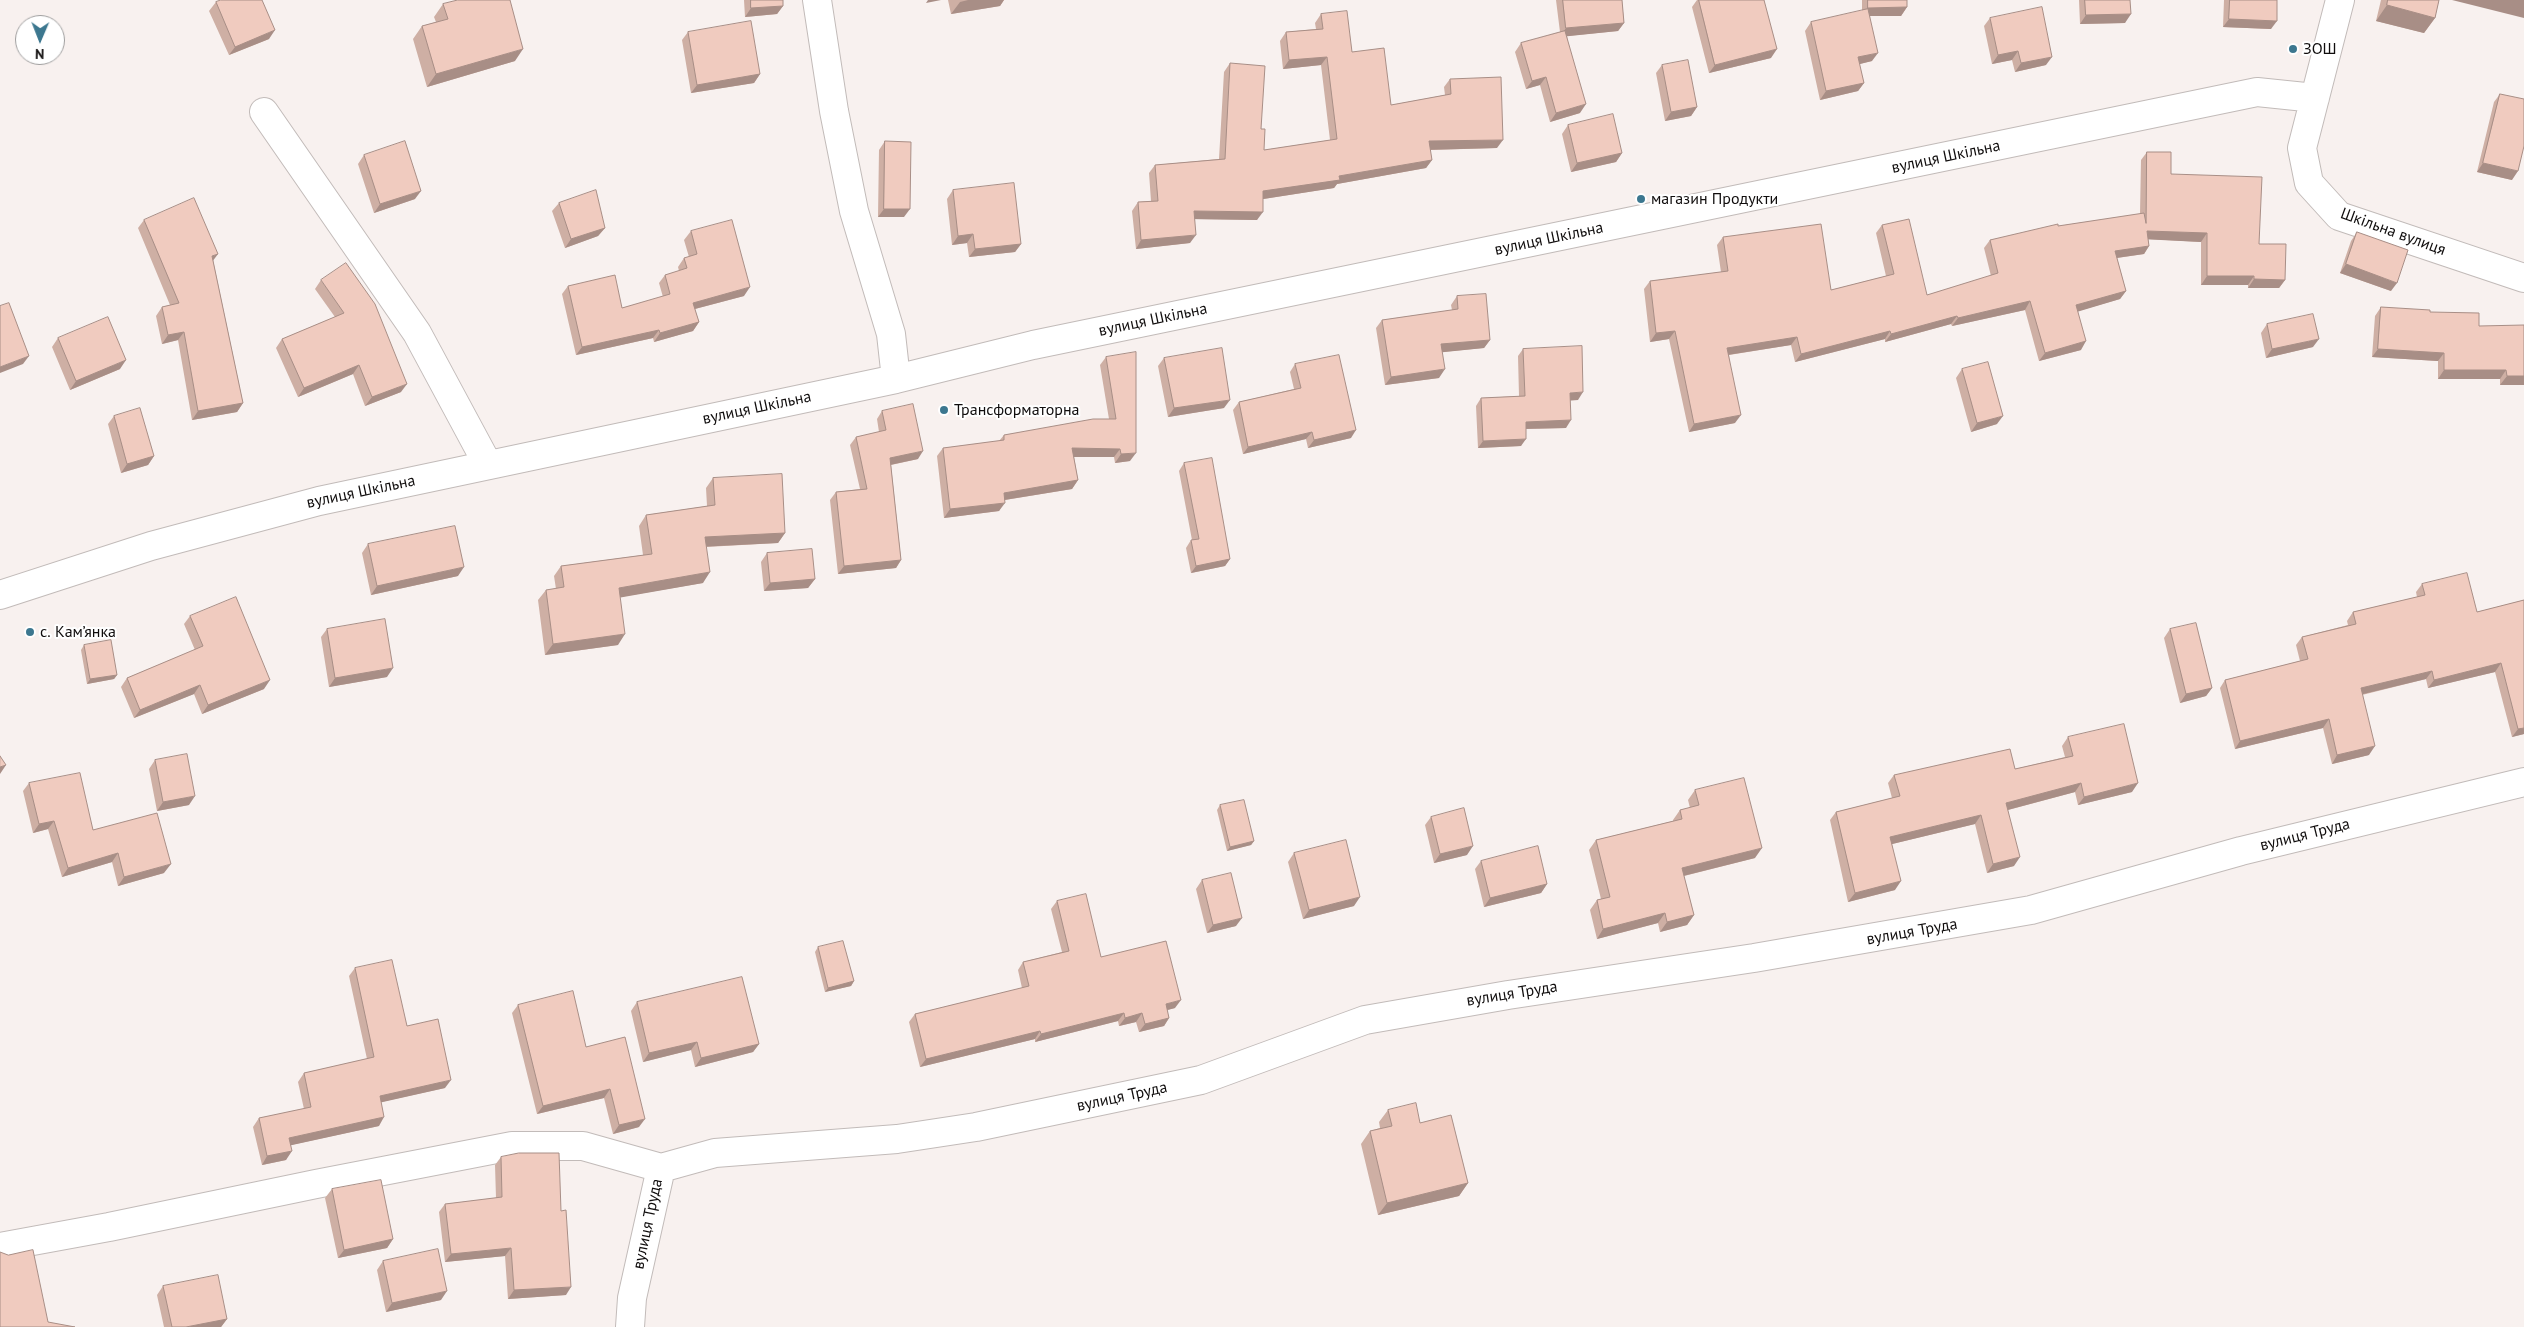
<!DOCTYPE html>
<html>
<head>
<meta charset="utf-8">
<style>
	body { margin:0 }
	#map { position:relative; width:2524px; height:1327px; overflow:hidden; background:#f8f1ef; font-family:"PT Sans",sans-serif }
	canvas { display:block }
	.north { position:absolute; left:15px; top:15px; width:50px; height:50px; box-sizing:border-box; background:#fff; border:1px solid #9f9e9e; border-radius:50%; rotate:181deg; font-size:14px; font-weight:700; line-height:20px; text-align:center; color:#100d0d }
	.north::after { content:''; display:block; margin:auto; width:18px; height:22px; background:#3c778f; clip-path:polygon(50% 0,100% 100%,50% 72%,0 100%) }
</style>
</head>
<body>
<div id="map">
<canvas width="2524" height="1327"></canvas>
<div class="north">N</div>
</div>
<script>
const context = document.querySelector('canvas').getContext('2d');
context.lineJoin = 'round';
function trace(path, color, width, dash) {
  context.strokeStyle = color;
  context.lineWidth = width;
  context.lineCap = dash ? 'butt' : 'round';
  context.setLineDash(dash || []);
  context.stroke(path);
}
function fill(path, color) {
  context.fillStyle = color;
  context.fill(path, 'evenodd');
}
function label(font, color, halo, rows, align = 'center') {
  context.font = font + ' "PT Sans",sans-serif';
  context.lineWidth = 4;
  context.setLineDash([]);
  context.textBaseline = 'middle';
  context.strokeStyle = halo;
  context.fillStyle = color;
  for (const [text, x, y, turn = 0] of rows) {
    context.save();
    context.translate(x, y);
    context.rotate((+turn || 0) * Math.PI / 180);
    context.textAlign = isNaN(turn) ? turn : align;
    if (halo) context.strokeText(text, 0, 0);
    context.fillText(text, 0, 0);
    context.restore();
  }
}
const minor = new Path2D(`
	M817 0 834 111 854 211 891 334 896 379
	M2340 0 2302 148 2309 183 2339 216 2524 278
	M264 112 417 333 488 465
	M0 595 151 546 319 501 896 379 1033 345 2257 92 2315 98
	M661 1168 715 1153 897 1139 976 1127 1201 1080 1365 1020 1508 995 1754 958 2031 910 2241 851 2524 782
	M0 1247 109 1227 316 1184 512 1146H583L661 1168
	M630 1327 632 1298 661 1168`);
const wall = new Path2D(`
	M744 0H783V6L777 14 745 17Z
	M948 0H1004L1000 6 951 14Z
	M1556 0H1622L1624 23 1618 31 1567 36 1580 113 1550 122 1540 85 1526 89 1515 52 1521 43 1560 32Z
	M1697 0H1764L1771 58 1709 73 1692 7Z
	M1862 0H1907V7L1901 16H1870L1872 61 1859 64 1864 83 1858 91 1820 100 1805 31 1811 22 1862 11Z
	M2079 0H2130L2125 23 2080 24Z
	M2224 0H2277L2271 29 2223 27Z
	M2381 0H2439L2435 18 2424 33 2376 21Z
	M216 2 269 39 229 55 209 11Z
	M443 4 515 61 427 87 413 39 422 26 436 22 434 17Z
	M1321 14 1352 52 1391 105 1445 95 1444 87 1450 79 1497 148 1430 150 1432 160 1426 168 1337 184 1334 188 1263 199 1257 220 1195 219 1190 243 1136 249 1132 211 1138 202 1151 201 1149 173 1155 165 1219 159 1224 72 1230 63 1261 129 1264 150 1330 140 1321 65 1283 69 1280 41 1286 32 1316 29 1315 23Z
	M1990 18 2046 65 2015 72 2012 60 1992 64 1984 26Z
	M688 32 760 74 754 83 691 93 682 40Z
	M1662 65 1697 107 1691 116 1665 121 1656 73Z
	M2500 94 2512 180 2477 172 2494 102Z
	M1568 125 1622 153 1616 162 1571 172 1562 134Z
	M885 141 904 217H878L879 150Z
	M2147 152 2171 174 2259 244 2285 280 2279 288H2248V285H2201V242L2148 239 2149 246 2144 254 2117 258 2126 291 2120 299 2078 311 2081 350 2039 361 2025 310 1952 326 1951 324 1885 342V339L1795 362 1791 345 1729 355 1735 423 1689 432 1669 339 1650 342 1644 289 1650 281 1721 272 1717 245 1723 237 1831 290 1886 276 1876 233 1882 225 1927 295 1991 276 1984 248 1990 240 2058 226 2140 214 2141 160Z
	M364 155 415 199 374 213 358 164Z
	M953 190 1021 244 1015 252 969 257 967 243 952 245 947 199Z
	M559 203 605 228 598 236 565 248 552 211Z
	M144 220 213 260 243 403 237 412 192 420 178 340 162 344 156 316 162 307 170 305 138 228Z
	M691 231 744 296 695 309 699 322 693 331 654 342 653 338 576 355 562 294 568 286 622 308 663 297 659 283 665 275 679 271 678 267 684 258 689 257 684 240Z
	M2357 232 2391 291 2340 273 2351 241Z
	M321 280 401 392 365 406 353 374 298 397 276 348 282 339 335 317 315 289Z
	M1457 296 1490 340 1484 348 1442 352 1439 378 1385 385 1376 328 1382 320 1452 310 1451 305Z
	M2381 307 2430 312 2479 326 2524 385H2500V379H2438V361L2372 357 2375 316Z
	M2267 324 2313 347 2266 358 2261 333Z
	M58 338 120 369 70 390 52 347Z
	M1523 349 1578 400H1570L1566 428 1526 429 1521 446 1478 448 1476 406 1481 398 1519 396 1518 356Z
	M1106 357 1130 461 1115 463 1114 457H1074L1078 480 1072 489 1005 500 999 511 944 518 937 456 943 448 999 441 1004 435 1109 419 1100 365Z
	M1164 358 1224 408 1168 417 1158 366Z
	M1295 364 1351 438 1308 448 1306 439 1243 454 1233 410 1239 402 1294 389 1290 372Z
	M1962 369 1997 424 1971 432 1956 378Z
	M882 411 918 459 891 465 901 560 896 568 838 574 830 500 836 492 860 489 850 445 856 437 879 432 877 419Z
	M114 416 154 456 148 465 121 473 108 424Z
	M1184 463 1230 559 1225 566 1191 573 1186 548 1191 540H1192L1179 471Z
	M713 478 785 533 778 543 706 547 703 583 620 597 618 645 545 655 538 600 546 590 556 589 554 576 561 566 643 555 639 526 646 515 707 506 706 488Z
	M368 544 458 576 371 595 362 553Z
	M767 553 815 579 808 588 764 591 761 562Z
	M2422 584 2477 612 2524 600V734L2512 737 2495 672 2428 688 2426 679 2362 695 2369 755 2332 764 2323 728 2235 749 2220 688 2225 680 2300 661 2296 645 2302 637 2348 625 2347 621 2353 612 2417 597 2416 592Z
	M190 616 264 689 202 714 194 694 134 718 121 687 127 678 195 650 184 624Z
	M327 629 387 677 329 687 321 637Z
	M2170 629 2212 688 2206 696 2180 703 2164 638Z
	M84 645 117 675 114 679 87 684 81 650Z
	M2068 737 2132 792 2078 805 2075 792 2008 810 2014 866 1987 873 1975 824 1892 844 1895 890 1848 902 1830 820 1836 812 1892 798 1888 783 1894 775 2015 769 2065 757 2062 746Z
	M155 760 189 805 157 811 149 769Z
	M29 783 93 830 164 873 118 886 112 862 62 877 48 829 33 833 23 791Z
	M1695 790 1755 858 1684 876 1694 915 1687 925 1660 932 1658 923 1597 939 1590 910 1597 900 1601 899 1589 850 1596 840 1673 821V820L1680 810 1690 808 1688 800Z
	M1220 805 1254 841 1251 845 1227 851 1217 810Z
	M1431 817 1467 855 1434 863 1425 825Z
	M1294 853 1354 906 1303 919 1288 862Z
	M1481 861 1547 884 1541 893 1484 907 1475 869Z
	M1202 880 1236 926 1207 933 1196 889Z
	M1057 901 1101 957 1175 1008 1167 1010 1169 1018 1164 1026 1139 1032 1136 1022 1119 1026 1118 1021 1035 1042V1039L920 1067 909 1022 915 1014 1022 988 1018 970 1023 962 1062 952 1051 909Z
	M818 947 854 981 851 986 825 992 815 952Z
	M355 968 407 1026 445 1088 381 1102 379 1126 291 1145 286 1160 262 1165 253 1127 259 1118 304 1109 298 1082 304 1073 367 1059 349 976Z
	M637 1002 759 1044 753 1052 695 1067 691 1050 643 1062 631 1011Z
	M518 1005 586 1047 639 1127 613 1134 604 1098 537 1114 512 1013Z
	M1388 1110 1420 1123 1468 1183 1459 1196 1378 1215 1361 1144 1370 1131 1380 1128 1379 1122Z
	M501 1157 561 1211 566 1295 508 1299 505 1256 445 1262 439 1212 445 1204 496 1198 495 1165Z
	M332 1189 393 1239 387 1248 338 1258 325 1198Z
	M383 1261 441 1300 386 1312 377 1270Z
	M163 1286 227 1319 221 1327H164L157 1295Z`);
const shadedWall = new Path2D(`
	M928 0H941L926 3Z
	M968 0H1004L1000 6 951 14 960 2Z
	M2452 0H2524V18Z
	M2387 5 2435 18 2424 33 2376 21Z
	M783 6 777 14 745 17 751 8Z
	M1907 7 1901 16H1862L1868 8Z
	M2131 14 2125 23 2080 24 2086 15Z
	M2229 19 2277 21 2271 29 2223 27Z
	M1624 23 1618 31 1560 37 1566 28Z
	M275 30 269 39 229 55 235 47Z
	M523 49 515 61 427 87 436 74Z
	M1777 49 1771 58 1709 73 1715 65Z
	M2018 51 2012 60 1992 64 1998 55Z
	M1878 53 1872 61 1852 66 1858 57Z
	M1327 57 1321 65 1283 69 1289 60Z
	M2052 57 2046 65 2015 72 2021 63Z
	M760 74 754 83 691 93 697 85Z
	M1546 77 1540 85 1526 89 1532 81Z
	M1864 83 1858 91 1820 100 1826 91Z
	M1586 104 1580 113 1550 122 1556 113Z
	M1697 107 1691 116 1665 121 1671 112Z
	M1503 140 1497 148 1423 150 1429 141Z
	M1622 153 1616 162 1571 172 1577 163Z
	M1432 160 1426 168 1337 184 1334 188 1257 200 1263 191 1339 176Z
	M2483 163 2518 171 2512 180 2477 172Z
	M421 191 415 199 374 213 380 204Z
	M884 209H910L904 217H878Z
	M1194 211 1263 212 1257 220 1188 219Z
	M605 228 598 236 565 248 571 239Z
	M2147 231 2207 233 2201 242 2141 239Z
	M973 234 967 243 952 245 958 236Z
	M1196 235 1190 243 1136 249 1141 240Z
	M1021 244 1015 252 969 257 975 249Z
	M2149 246 2144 254 2109 259 2115 251Z
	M218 254 212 262V256Z
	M2346 264 2397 283 2391 291 2340 273Z
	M2207 276H2254L2248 285H2201Z
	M2254 279 2285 280 2279 288H2248Z
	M750 287 744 296 687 311 693 303Z
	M2126 291 2120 299 2070 314 2076 305Z
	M2030 301 2025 310 1952 326 1958 318Z
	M1957 316 1951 324 1885 342 1891 334Z
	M699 322 693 331 654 342 660 333Z
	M659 330 653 338 576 355 582 347Z
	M1675 331 1669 339 1650 342 1656 333Z
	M1890 331 1885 339 1795 362 1801 354Z
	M184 332 178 340 162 344 168 335Z
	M1797 337 1791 345 1721 356 1727 348Z
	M2319 339 2313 347 2266 358 2272 349Z
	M1490 340 1484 348 1435 353 1441 344Z
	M2086 341 2081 350 2039 361 2045 353Z
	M2378 349 2444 353 2438 361 2372 357Z
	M29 356 23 364 0 373V367Z
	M126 360 120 369 70 390 76 381Z
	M359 365 353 374 298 397 304 388Z
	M1445 369 1439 378 1385 385 1391 377Z
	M2444 370H2506L2500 379H2438Z
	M2507 376H2524V385H2500Z
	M407 384 401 392 365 406 372 397Z
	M1583 392 1578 400 1565 401 1570 393Z
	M1230 400 1224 408 1168 417 1174 408Z
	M243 403 237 412 192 420 198 411Z
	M1741 415 1735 423 1689 432 1694 424Z
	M2003 416 1997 424 1971 432 1977 423Z
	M1571 420 1566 428 1520 429 1526 422Z
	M1356 430 1351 438 1308 448 1314 440Z
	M1312 432 1306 439 1243 454 1248 447Z
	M1526 439 1521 446 1478 448 1483 441Z
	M1072 448 1120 449 1114 457H1066Z
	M923 451 918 459 885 466 890 458Z
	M1136 453 1130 461 1115 463 1121 454Z
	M154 456 148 465 121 473 127 464Z
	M1078 480 1072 489 998 501 1004 493Z
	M1005 503 999 511 944 518 950 509Z
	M785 533 778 543 698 547 705 537Z
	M1230 559 1225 566 1191 573 1196 566Z
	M901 560 896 568 838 574 844 566Z
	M464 567 458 576 371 595 377 586Z
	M710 572 703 583 612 599 619 588Z
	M815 579 808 588 764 591 770 583Z
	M625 634 618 645 545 655 553 644Z
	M2501 663 2495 672 2428 688 2434 680Z
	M393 668 387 677 329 687 335 678Z
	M2432 671 2426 679 2355 696 2361 688Z
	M117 675 114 679 87 684 90 679Z
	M270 680 264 689 202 714 208 705Z
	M200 685 194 694 134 718 140 710Z
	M2212 688 2206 696 2180 703 2186 694Z
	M2329 719 2323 728 2235 749 2240 741Z
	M2524 728V734L2512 737 2518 729Z
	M2375 746 2369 755 2332 764 2337 755Z
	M6 765 0 774V767Z
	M2081 783 2075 792 2000 812 2006 803Z
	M2138 783 2132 792 2078 805 2084 797Z
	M195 796 189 805 157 811 163 802Z
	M1981 815 1975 824 1884 846 1890 837Z
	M54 821 48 829 33 833 39 824Z
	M1254 841 1251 845 1227 851 1230 847Z
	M1473 846 1467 855 1434 863 1440 854Z
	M1762 848 1755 858 1675 878 1682 868Z
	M118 853 112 862 62 877 68 868Z
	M2020 857 2014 866 1987 873 1993 864Z
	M171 864 164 873 118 886 124 877Z
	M1901 881 1895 890 1848 902 1855 893Z
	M1547 884 1541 893 1484 907 1490 898Z
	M1360 897 1354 906 1303 919 1309 910Z
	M1665 913 1658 923 1597 939 1603 929Z
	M1694 915 1687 925 1660 932 1667 922Z
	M1242 918 1236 926 1207 933 1213 925Z
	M854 981 851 986 825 992 828 988Z
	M1181 1000 1175 1008 1160 1012 1166 1004Z
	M1124 1013 1118 1021 1035 1042 1041 1034Z
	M1142 1013 1136 1022 1119 1026 1125 1018Z
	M1169 1018 1164 1026 1139 1032 1145 1024Z
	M1040 1031 1035 1039 920 1067 926 1059Z
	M697 1042 691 1050 643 1062 649 1053Z
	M759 1044 753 1052 695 1067 701 1058Z
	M451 1080 445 1088 374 1104 380 1096Z
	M610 1089 604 1098 537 1114 543 1106Z
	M384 1117 379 1126 283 1147 289 1138Z
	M645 1119 639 1127 613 1134 619 1125Z
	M292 1151 286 1160 262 1165 267 1156Z
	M1468 1183 1459 1196 1378 1215 1387 1203Z
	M393 1239 387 1248 338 1258 344 1250Z
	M511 1248 505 1256 445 1262 451 1254Z
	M571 1287 566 1295 508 1299 514 1290Z
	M447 1291 441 1300 386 1312 392 1303Z
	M227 1319 221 1327H186Z`);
const building = new Path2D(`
	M221 0H262L275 30 235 47 216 2Z
	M458 0H510L523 49 436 74 422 26 448 19 443 4Z
	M751 0H783V6L751 8Z
	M1563 0H1622L1624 23 1566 28Z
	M1699 0H1764L1777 49 1715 65Z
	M1868 0H1907V7L1868 8Z
	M2085 0H2130L2131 14 2086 15Z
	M2230 0H2277V21L2229 19Z
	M2388 0H2439L2435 18 2387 5Z
	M2042 7 2052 57 2021 63 2018 51 1998 55 1990 18Z
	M1868 9 1878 53 1858 57 1864 83 1826 91 1811 22Z
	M1347 11 1352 52 1384 48 1391 105 1451 94 1450 79 1501 77 1503 140 1429 141 1432 160 1339 176 1340 180 1263 191V212L1194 211 1196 235 1141 240 1138 202 1158 201 1155 165 1225 159 1230 63 1265 66 1261 129H1265L1264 150 1337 139 1327 57 1289 60 1286 32 1323 29 1321 14Z
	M751 21 760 74 697 85 688 32Z
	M1565 31 1586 104 1556 113 1546 77 1532 81 1521 43Z
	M1688 60 1697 107 1671 112 1662 65Z
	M2500 94 2524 99V146L2518 171 2483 163Z
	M1613 114 1622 153 1577 163 1568 125Z
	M405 141 421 191 380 204 364 155Z
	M885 141 911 142 910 209H884Z
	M2147 152H2171V174L2262 177 2259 244H2286L2285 280 2254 279V276H2207V233L2147 231 2149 246 2115 251 2126 291 2076 305 2086 341 2045 353 2030 301 1958 318 1957 316 1891 334 1890 331 1801 354 1797 337 1727 348 1741 415 1694 424 1675 331 1656 333 1650 281 1728 271 1723 237 1821 224 1831 290 1894 274 1882 225 1909 219 1927 295 1998 273 1990 240 2058 224V226L2144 213 2146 223Z
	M1014 183 1021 244 975 249 973 234 958 236 953 190Z
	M596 190 605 228 571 239 559 203Z
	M194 198 218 254 212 256 243 403 198 411 184 332 168 335 162 307 179 303 144 220Z
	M732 220 750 287 693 303 699 322 660 333 659 330 582 347 568 286 615 275 622 308 670 294 665 275 687 268 684 258 697 254 691 231Z
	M2357 232 2408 250 2397 283 2346 264Z
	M346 263 375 304 407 384 372 397 359 365 304 388 282 339 344 313 321 280Z
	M1486 294 1490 340 1441 344 1445 369 1391 377 1382 320 1458 309 1457 296Z
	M9 303 29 356 0 367V306Z
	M2381 307 2430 310V312L2479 313V326L2524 325V376H2507L2506 370H2444V353L2378 349Z
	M2313 314 2319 339 2272 349 2267 324Z
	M108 317 126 360 76 381 58 338Z
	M1582 346 1583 392 1570 393 1571 420 1526 422V439L1483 441 1481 398 1525 396 1523 349Z
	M1222 348 1230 400 1174 408 1164 358Z
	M1136 352V453L1121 454 1120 449 1072 448 1078 480 1004 493 1005 503 950 509 943 448 1004 440V435L1093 419H1116L1106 357Z
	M1339 355 1356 430 1314 440 1312 432 1248 447 1239 402 1301 388 1295 364Z
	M1988 362 2003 416 1977 423 1962 369Z
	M913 404 923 451 890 458 901 560 844 566 836 492 867 489 856 437 886 430 882 411Z
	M140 408 154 456 127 464 114 416Z
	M1212 458 1230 559 1196 566 1191 540 1199 539 1184 463Z
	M782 474 785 533 705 537 710 572 619 588 625 634 553 644 546 590 564 587 561 566 652 554 646 515 715 505 713 478Z
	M455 526 464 567 377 586 368 544Z
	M812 549 815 579 770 583 767 553Z
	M2467 573 2477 612 2524 600V728L2518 729 2501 663 2434 680 2432 671 2361 688 2375 746 2337 755 2329 719 2240 741 2225 680 2308 659 2302 637 2356 624 2353 612 2425 595 2422 584Z
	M236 597 270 680 208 705 200 685 140 710 127 678 203 646 190 616Z
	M385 619 393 668 335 678 327 629Z
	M2196 623 2212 688 2186 694 2170 629Z
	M111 640 117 675 90 679 84 645Z
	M2124 724 2138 783 2084 797 2081 783 2006 803 2020 857 1993 864 1981 815 1890 837 1901 881 1855 893 1836 812 1900 796 1894 775 2010 749 2015 769 2073 756 2068 737Z
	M187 754 195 796 163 802 155 760Z
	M0 756 6 765 0 767Z
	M80 773 93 830 157 813 171 864 124 877 118 853 68 868 54 821 39 824 29 783Z
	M1744 778 1762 848 1682 868 1694 915 1667 922 1665 913 1603 929 1597 900 1610 897 1596 840 1682 819 1680 810 1699 805 1695 790Z
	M1244 800 1254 841 1230 847 1220 805Z
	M1464 808 1473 846 1440 854 1431 817Z
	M1346 840 1360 897 1309 910 1294 853Z
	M1538 846 1547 884 1490 898 1481 861Z
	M1231 873 1242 918 1213 925 1202 880Z
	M1086 894 1101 957 1166 941 1181 1000 1166 1004 1169 1018 1145 1024 1142 1013 1125 1018 1124 1013 1041 1034 1040 1031 926 1059 915 1014 1029 986 1023 962 1069 951 1057 901Z
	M843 941 854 981 828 988 818 947Z
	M392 960 407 1026 438 1019 451 1080 380 1096 384 1117 289 1138 292 1151 267 1156 259 1118 311 1107 304 1073 374 1057 355 968Z
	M742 977 759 1044 701 1058 697 1042 649 1053 637 1002Z
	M573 991 586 1047 625 1037 645 1119 619 1125 610 1089 543 1106 518 1005Z
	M1416 1103 1420 1123 1451 1115 1468 1183 1387 1203 1370 1131 1392 1126 1388 1110Z
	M519 1153H559L561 1211 566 1210 571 1287 514 1290 511 1248 451 1254 445 1204 502 1197 501 1157Z
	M381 1180 393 1239 344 1250 332 1189Z
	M438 1249 447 1291 392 1303 383 1261Z
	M33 1250 48 1322 75 1327H0V1252L8 1255Z
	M218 1275 227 1319 186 1327H172L163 1286Z`);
const markers = [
	[2293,49,5,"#3c778f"],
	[1641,199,5,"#3c778f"],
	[944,410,5,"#3c778f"],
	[30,632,5,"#3c778f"]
];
const poiNames = [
	["ЗОШ",2303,49],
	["магазин Продукти",1651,199],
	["Трансформаторна",954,410],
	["с. Кам’янка",40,632]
];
const streetNames = [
	["вулиця Шкільна",1946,157,-12],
	["Шкільна вулиця",2393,232,20],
	["вулиця Шкільна",1549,239,-12],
	["вулиця Шкільна",1153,320,-12],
	["вулиця Шкільна",757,408,-12],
	["вулиця Шкільна",361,492,-12],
	["вулиця Труда",2305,835,-14],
	["вулиця Труда",1912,932,-10],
	["вулиця Труда",1512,994,-9],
	["вулиця Труда",1122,1097,-12],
	["вулиця Труда",648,1224,-78]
];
trace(minor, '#c2bbb9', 30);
trace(minor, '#fff', 28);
fill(wall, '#ceafa4');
fill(shadedWall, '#a88e86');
fill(building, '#f0cbbf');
trace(building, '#a88e86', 1);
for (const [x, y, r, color] of markers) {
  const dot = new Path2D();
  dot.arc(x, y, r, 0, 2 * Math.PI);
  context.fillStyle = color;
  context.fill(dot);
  trace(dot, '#fff', 2);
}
label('16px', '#100d0d', '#fff', poiNames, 'left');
label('16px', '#100d0d', '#fff', streetNames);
</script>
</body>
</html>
